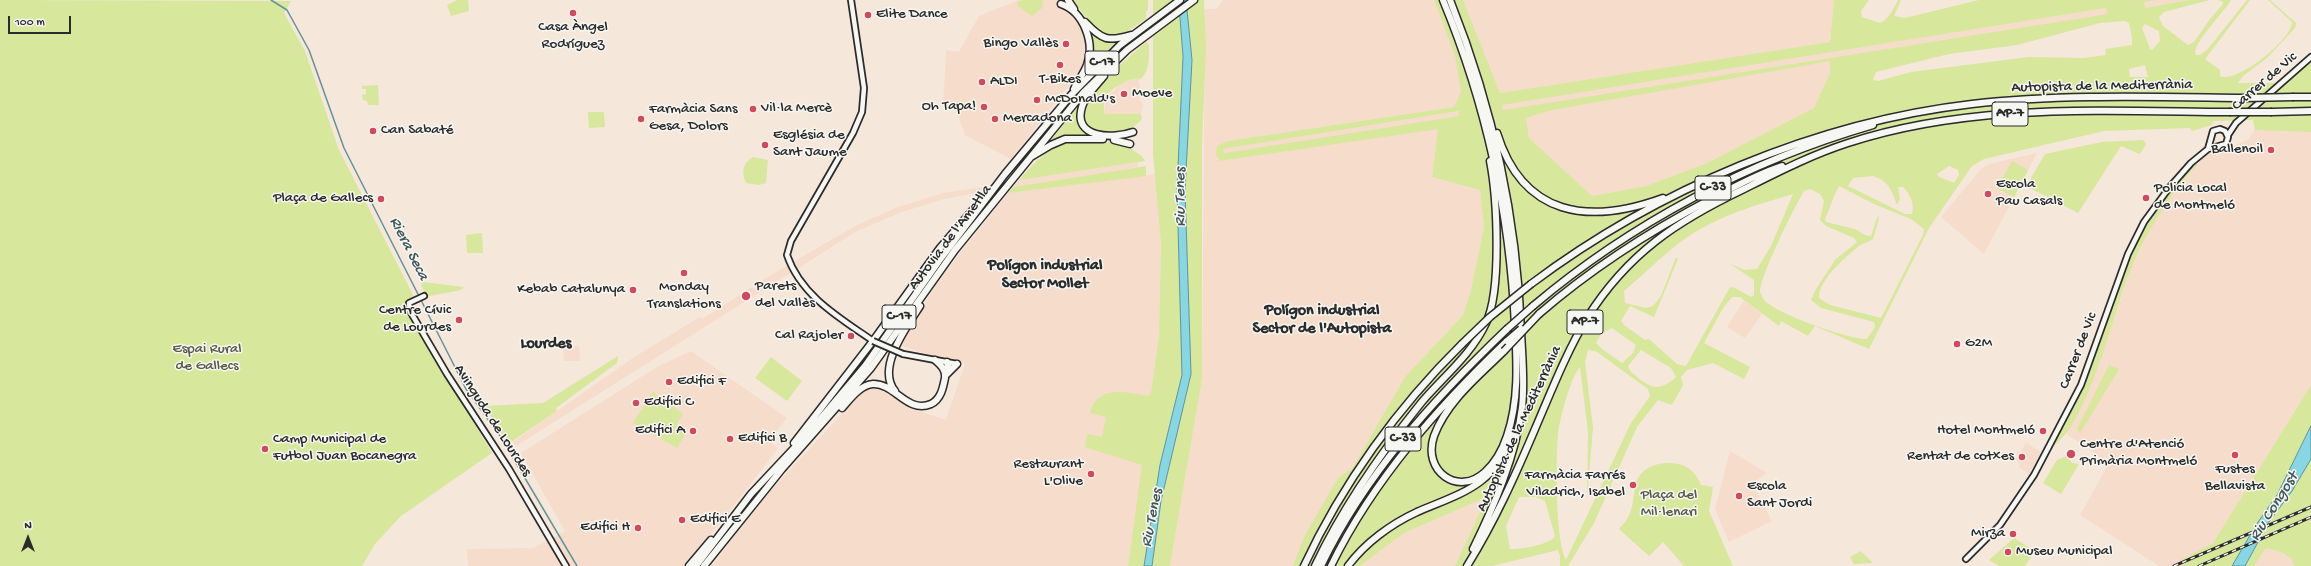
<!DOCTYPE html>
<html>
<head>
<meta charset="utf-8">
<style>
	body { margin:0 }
	#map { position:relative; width:2311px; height:566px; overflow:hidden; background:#f6e7db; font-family:"Gochi Hand",sans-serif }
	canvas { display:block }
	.north { position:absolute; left:8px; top:518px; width:40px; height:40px; -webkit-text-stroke:3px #f6f6f2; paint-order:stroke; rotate:0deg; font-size:11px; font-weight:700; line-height:16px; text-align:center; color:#2b2b2b }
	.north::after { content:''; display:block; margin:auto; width:14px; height:18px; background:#2b2b2b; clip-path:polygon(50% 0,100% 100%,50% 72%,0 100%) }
	.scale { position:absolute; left:8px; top:16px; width:63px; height:18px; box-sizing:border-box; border:2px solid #2b2b2b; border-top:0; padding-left:5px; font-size:12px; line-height:14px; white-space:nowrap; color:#2b2b2b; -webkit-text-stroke:3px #f6f6f2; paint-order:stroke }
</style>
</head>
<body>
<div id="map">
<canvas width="2311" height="566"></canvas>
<div class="north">N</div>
<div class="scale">100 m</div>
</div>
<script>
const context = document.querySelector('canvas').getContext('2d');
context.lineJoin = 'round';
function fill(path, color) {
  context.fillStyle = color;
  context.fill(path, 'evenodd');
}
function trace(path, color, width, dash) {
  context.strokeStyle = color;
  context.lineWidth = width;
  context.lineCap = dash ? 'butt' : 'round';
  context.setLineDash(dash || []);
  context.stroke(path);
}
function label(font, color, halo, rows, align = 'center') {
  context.font = font + ' "Gochi Hand",sans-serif';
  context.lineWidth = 3;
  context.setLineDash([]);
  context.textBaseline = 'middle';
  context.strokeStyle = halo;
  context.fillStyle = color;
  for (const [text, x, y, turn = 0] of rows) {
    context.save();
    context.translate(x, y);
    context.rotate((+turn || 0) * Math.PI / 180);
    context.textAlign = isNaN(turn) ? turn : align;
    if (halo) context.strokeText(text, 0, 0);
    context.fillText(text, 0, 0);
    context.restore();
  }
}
const built = new Path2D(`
	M1019 0H1062L1080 22 1084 33 1085 56 1079 73 1011 159 965 135 956 109 943 107 946 50 959 52 979 16Z
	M1223 0H1434L1455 56 1461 92 1454 107 1228 141 1217 157 1220 161 1439 128 1432 177 1480 190 1484 227 1470 294 1463 315 1405 377 1353 467 1338 478 1293 566H1170L1202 379 1205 9H1216Z
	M1463 0H1834L1830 42 1500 93Z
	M2158 0H2189L2145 8 2144 2Z
	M2106 8 2107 14 1503 110 1501 105Z
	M1830 60V73L1814 108 1707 163 1646 186 1592 196 1529 138 1526 118 1553 110Z
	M1136 78 1141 79 1138 81 1141 90 1139 99 1143 105 1141 114H1104L1106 96 1114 91 1119 84Z
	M1459 111 1460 116 1224 153 1223 149Z
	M2290 129 2311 132V385L2213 543 2181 560 2184 566H2159L2080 515 2109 463 2065 433 2077 415 2105 345 2131 269 2157 215 2182 182 2209 151 2223 150 2248 140 2255 130Z
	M2037 153 1984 254 1941 217 1980 170 1989 164Z
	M1138 162V167L1013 187 1019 180Z
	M1155 174 1161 244 1159 335 1151 392 1125 459 1143 465 1128 566H712L759 503 864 390 873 387 882 389 915 410 946 420 965 364 900 346 938 281 1008 193Z
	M984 187 982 192 944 199 899 213 857 231 516 446 513 442 634 357 700 317 702 319 752 287 753 289 760 284 759 282 855 226 898 207 943 193Z
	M1744 300 1762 314 1745 338 1727 327Z
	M579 346 580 361H564L563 347Z
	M691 351 787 418 769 441 778 448 727 515 683 566H468L467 549 533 548 565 531 521 453 657 367Z
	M2026 443 2041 452 2029 474 2019 467 2020 465 2016 459Z
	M1730 451 1767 473 1752 483 1772 521 1729 542 1715 509Z
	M1480 500 1484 503 1455 566H1360L1404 533Z
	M2266 548 2283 553 2293 559 2294 566H2254Z`);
const green = new Path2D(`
	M0 0 291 1 284 13 305 51 339 150 414 297 406 301 407 311 492 453 401 516 375 544 362 566H0Z
	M457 0H468L469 11 451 16 447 5Z
	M1023 0H1042L1043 7 1032 16 1018 6 1017 2Z
	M1074 0H1148V10L1146 11V19C1123 34 1109 48 1088 20 1084 14 1077 7 1074 0Z
	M1153 0H1179L1183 57 1177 189 1182 375 1160 465 1144 566H1128L1142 465 1085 447 1087 434 1102 437 1106 417 1090 413C1097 384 1127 392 1149 396L1151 392 1159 335 1161 244 1153 154Z
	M1186 0H1204L1206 47 1202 144V379L1170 566H1152L1161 501 1191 374 1185 190 1192 60Z
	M1434 0H1463L1500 93 1830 42 1834 0H1869L1861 11 1862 17 1880 23C1888 20 1894 8 1898 0H1901L1894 16 1905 18 1979 0H2158L2144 2 2145 8 2189 0H2210L2164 12 2159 17 2163 26 2188 45 2194 42 2210 19 2223 4V2L2218 0H2231C2222 15 2198 37 2195 52L2196 55H2200L2207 50 2247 0H2250L2205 59 2220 70V76C2238 84 2293 38 2292 22L2268 0H2270L2296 23 2295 28 2267 58 2243 76 2238 83H2278L2311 55V132L2255 130 2253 120 2213 121 2212 125 2192 131 2190 128 2104 131 1984 159 1972 166 1929 228 1869 349 1815 326 1808 336 1781 321 1779 326 1740 297H1732L1723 308 1704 343 1750 367 1744 379 1713 363 1687 370 1681 377 1683 385 1672 405 1658 400 1637 427 1594 523 1568 566H1560V556L1558 550 1492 566H1455L1484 503 1480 500 1404 533 1360 566H1293L1304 537 1338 478 1353 467 1405 377 1463 315 1470 294 1484 227 1480 190 1432 177 1438 129 1220 161 1216 155 1217 146 1228 141 1454 107 1461 92 1455 56ZM2106 8 2107 14 1503 110 1502 105ZM2125 21 2129 23 2132 37V45L2105 49 2106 55 2084 58 2029 57 1911 72 1878 81 1873 80 1876 72 1949 54 2017 45 2100 23ZM2145 24 2159 31 2160 41 2152 50 2150 49 2142 28ZM1830 61V73L1814 108 1707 163 1646 186 1592 196 1529 138 1526 118 1553 110ZM2145 65 2148 77H2130L2129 69ZM1459 111V116L1224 153 1223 149ZM1949 166 1958 170 1959 175 1954 183 1939 177 1937 174ZM1873 176C1890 182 1891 190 1897 205L1900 199 1898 187H1903C1910 194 1915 204 1912 214H1905L1848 186 1853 178ZM1839 186 1876 205 1911 219 1924 229 1923 235 1881 318 1830 305 1819 298C1818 280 1847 256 1859 246 1863 243 1869 242 1873 239L1879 219 1878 215 1871 236 1865 235 1855 229 1826 222 1825 219C1830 208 1833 197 1839 186ZM1810 189 1820 194 1824 201 1820 220 1826 226 1854 238 1857 242 1835 260 1816 289 1811 300 1821 308 1874 322 1875 327 1867 339C1847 339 1781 315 1766 302 1763 299 1762 296 1760 292 1760 276 1794 208 1804 191ZM1793 194 1771 246 1757 269 1744 270 1729 263 1754 280V295L1751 297 1735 288 1730 287 1686 366 1677 364 1649 339 1645 340 1624 325 1621 321 1630 306 1654 317 1678 259 1676 257 1661 296 1653 306 1646 308 1625 303 1624 291C1648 271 1670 247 1697 231 1727 213 1760 204 1793 194ZM1612 328 1636 345 1633 353 1622 363 1603 350 1596 343 1601 334ZM1588 350 1596 351 1623 371 1648 389 1650 396 1631 423 1566 560C1555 539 1556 459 1558 434 1559 421 1571 376 1580 367L1588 432 1587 500 1593 427 1585 362ZM1641 350 1671 368 1676 377C1660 391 1653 389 1638 378 1634 374 1629 371 1628 366ZM1519 497H1536L1545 501 1555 536C1552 544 1519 550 1510 549L1506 526Z
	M1089 30 1101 40 1117 41 1089 69 1092 54Z
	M1146 42 1149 45C1149 59 1150 69 1141 79 1130 76 1109 90 1104 99V114H1141L1142 119C1128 135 1099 142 1085 122 1083 117 1083 112 1085 107 1091 89 1131 55 1146 42Z
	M378 85 379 105H368L367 101 363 100 362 95 366 94V89H362V86Z
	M1078 107 1079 124 1093 137 1073 136 1053 141 1051 140Z
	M588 112H604L605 127 589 128Z
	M2143 140 2146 144 2140 154 2121 146 2078 213 2024 185 2028 183 2045 154 2102 142Z
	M1077 141 1122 143 1142 156 1145 161 1019 180C1036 161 1050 144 1077 141Z
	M753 157 768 160 766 183 759 185 746 183C741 172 743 163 753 157Z
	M2012 161 2028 170 2014 197 1997 188Z
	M2192 164H2198C2169 195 2148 229 2131 269 2113 312 2089 424 2051 448L2082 392 2133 250 2145 225 2170 187Z
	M1146 166V176L1008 193 1013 187Z
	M482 233 483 253H467L466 235Z
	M423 282 464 287 461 290 429 296 426 295 421 285Z
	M618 356 617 363 556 408 557 411 508 444 484 406 543 403Z
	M771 357 802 381 787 401 755 378Z
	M2109 365 2119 369 2080 433 2077 429Z
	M2311 385V426L2277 495 2256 525 2232 566H2184L2181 560 2213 543Z
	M653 392 683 414 677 424 686 433 677 448 633 423Z
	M2066 456 2072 463 2079 464 2061 494 2043 483 2057 460Z
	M2311 459V514L2308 515 2311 521V566H2294L2292 559 2283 553 2266 548 2254 566H2245C2264 528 2289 495 2311 459Z
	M1664 463C1683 462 1694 468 1701 485L1713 487 1709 511 1733 566H1684L1663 542 1649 556 1619 529C1621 526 1625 523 1627 519 1641 499 1623 470 1664 463Z
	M2014 538 2035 551 2025 566H1999L1989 560Z
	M1861 551 1873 563 1854 564 1850 557Z`);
const water = new Path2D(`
	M1179 0H1186L1192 60 1185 190 1191 374 1161 501 1152 566H1144L1160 465 1182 375 1177 189 1183 57Z
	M2311 426V459L2292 491 2269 522 2245 566H2232L2256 525 2277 495Z`);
const stream = new Path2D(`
	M271 0 287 10 309 50 344 148 466 389 500 436 577 566`);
const tertiary = new Path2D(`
	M851 0 864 88 862 112 853 133 791 241 787 255C801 296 840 318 873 341
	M2228 135 2236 123 2311 57
	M424 296 409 303 410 311 447 374 509 469 566 566
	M903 354 957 364
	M1966 559 2000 525 2034 475 2081 385 2128 254 2144 222 2169 188 2191 163 2208 149 2226 144 2228 137 2225 131 2220 129 2213 131 2208 149`);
const motorway = new Path2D(`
	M1068 0 1074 9
	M1443 0C1486 104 1510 214 1515 326 1517 363 1519 401 1507 436 1503 448 1495 463 1485 472 1458 497 1422 471 1434 436 1447 401 1479 376 1504 351
	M1450 0C1492 105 1517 218 1521 331 1522 356 1525 382 1522 407 1516 456 1494 506 1473 549
	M1061 4C1084 12 1095 43 1087 65 1084 73 1078 81 1074 89
	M1085 22C1102 40 1108 42 1131 35
	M1104 76C1096 86 1085 95 1082 107 1072 139 1114 139 1133 132
	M2294 97H2311
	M2272 112 2311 111
	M1497 133C1523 217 1589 225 1663 198
	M1114 140 1130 144
	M1031 157 1051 145 1065 139H1103
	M1531 284C1656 190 1816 122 1972 104 2062 94 2153 97 2244 98
	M1533 306C1631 223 1749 161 1873 125
	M1539 314C1591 269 1650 231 1711 199 1734 187 1757 174 1782 166
	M947 362 949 370
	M945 376 957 364
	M895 391C876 368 906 328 920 306
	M842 408C850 399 860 385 873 384 895 383 907 414 931 404 941 399 943 388 945 378 946 370 941 365 935 360
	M794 443 873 341 940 248 983 198
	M689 566 711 540
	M696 566 751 494 811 430 865 366 939 261 1005 174 1072 94 1120 45 1180 0
	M704 566 782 469 871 368 955 250 1083 93 1127 50 1194 0
	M1304 566C1342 484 1398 407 1462 344
	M1315 566C1343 507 1380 454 1421 403 1442 378 1472 354 1486 323 1502 290 1497 197 1490 161
	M1321 566C1365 474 1434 399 1507 329
	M1331 566C1373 480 1438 407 1507 341
	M1348 566C1365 543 1391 524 1417 512 1461 493 1495 486 1512 435
	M1467 566C1494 523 1515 476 1535 429 1551 392 1566 353 1587 318 1628 253 1677 221 1744 189 1778 172 1811 155 1848 143 1969 103 2102 111 2229 112`);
const rail = new Path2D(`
	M2174 566 2311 507
	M2199 566 2311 517`);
const tertiaryBridge = new Path2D(`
	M873 341 903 354`);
const motorwayBridge = new Path2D(`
	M2244 98 2294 97
	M2229 112H2272
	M1507 329 1533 306
	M1507 341 1521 329
	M1462 344 1490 317 1531 284
	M1504 351 1539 314`);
const markers = [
	[573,13,4,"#d1495b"],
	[868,15,4,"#d1495b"],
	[1066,44,4,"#d1495b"],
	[1060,65,4,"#d1495b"],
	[982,82,4,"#d1495b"],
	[1124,94,4,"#d1495b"],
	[1037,100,4,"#d1495b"],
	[984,107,4,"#d1495b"],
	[753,109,4,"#d1495b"],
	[641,119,4,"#d1495b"],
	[995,119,4,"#d1495b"],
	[373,131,4,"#d1495b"],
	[765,145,4,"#d1495b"],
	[2271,150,4,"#d1495b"],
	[1988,194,4,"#d1495b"],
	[2146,198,4,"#d1495b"],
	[381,199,4,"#d1495b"],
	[684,273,4,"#d1495b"],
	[633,290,4,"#d1495b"],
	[746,296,5,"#d1495b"],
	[459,320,4,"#d1495b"],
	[851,336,4,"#d1495b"],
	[1957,344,4,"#d1495b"],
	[669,382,4,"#d1495b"],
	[636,403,4,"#d1495b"],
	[693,431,4,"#d1495b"],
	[2043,431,4,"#d1495b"],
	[730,439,4,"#d1495b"],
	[265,449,4,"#d1495b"],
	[2071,454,5,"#d1495b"],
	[2235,455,4,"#d1495b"],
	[2022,457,4,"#d1495b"],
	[1091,474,4,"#d1495b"],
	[1633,485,4,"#d1495b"],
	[1739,496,4,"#d1495b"],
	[682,520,4,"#d1495b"],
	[638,528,4,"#d1495b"],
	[2013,534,4,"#d1495b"],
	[2008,552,4,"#d1495b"]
];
const shields = [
	[1102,63,34],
	[2010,114,36],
	[1713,188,36],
	[899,317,34],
	[1585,322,36],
	[1403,439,36]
];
const shieldNames = [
	["C-17",1102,63],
	["AP-7",2010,114],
	["C-33",1713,188],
	["C-17",899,317],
	["AP-7",1585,322],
	["C-33",1403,439]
];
const poiNames = [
	["Elite Dance",876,15],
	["Casa Àngel",573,28,"center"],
	["Rodríguez",573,45,"center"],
	["Bingo Vallès",1058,44,"right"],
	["T-Bikes",1060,80,"center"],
	["ALDI",990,82],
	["Moeve",1132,94],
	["McDonald's",1045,100],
	["Oh Tapa!",976,107,"right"],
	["Vil·la Mercè",761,109],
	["Farmàcia Sans",649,110],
	["Gesa, Dolors",649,127],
	["Mercadona",1003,119],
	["Can Sabaté",381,131],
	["Església de",773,136],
	["Sant Jaume",773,153],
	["Ballenoil",2263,150,"right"],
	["Escola",1996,185],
	["Pau Casals",1996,202],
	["Policia Local",2154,189],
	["de Montmeló",2154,206],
	["Plaça de Gallecs",373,199,"right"],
	["Parets",755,287],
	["del Vallès",755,304],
	["Monday",684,288,"center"],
	["Translations",684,305,"center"],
	["Kebab Catalunya",625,290,"right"],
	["Centre Cívic",451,311,"right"],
	["de Lourdes",451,328,"right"],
	["Cal Rajoler",843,336,"right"],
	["G2M",1965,344],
	["Edifici F",677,382],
	["Edifici C",644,403],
	["Edifici A",685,431,"right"],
	["Hotel Montmeló",2035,431,"right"],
	["Edifici B",738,439],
	["Camp Municipal de",273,440],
	["Futbol Juan Bocanegra",273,457],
	["Centre d'Atenció",2080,445],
	["Primària Montmeló",2080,462],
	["Rentat de cotxes",2014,457,"right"],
	["Restaurant",1083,465,"right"],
	["L'Olive",1083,482,"right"],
	["Fustes",2235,470,"center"],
	["Bellavista",2235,487,"center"],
	["Farmàcia Farrés",1625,476,"right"],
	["Viladrich, Isabel",1625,493,"right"],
	["Escola",1747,487],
	["Sant Jordi",1747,504],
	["Edifici E",690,520],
	["Edifici H",630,528,"right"],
	["Mirza",2005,534,"right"],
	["Museu Municipal",2016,552]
];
const streetNames = [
	["Carrer de Vic",2265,82,-41],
	["Autopista de la Mediterrània",2102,87,-1],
	["Autovia de l'Ametlla",951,238,-53],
	["Carrer de Vic",2079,351,-69],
	["Avinguda de Lourdes",492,421,57],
	["Autopista de la Mediterrània",1520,429,-65]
];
const parkNames = [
	["Espai Rural",207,350],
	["de Gallecs",207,367],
	["Plaça del",1669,496],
	["Mil·lenari",1669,513]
];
const waterNames = [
	["Riu Tenes",1182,197,-90],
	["Riera Seca",408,249,63],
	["Riu Congost",2275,507,-58],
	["Riu Tenes",1153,518,-79]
];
const neighbourhoodNames = [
	["Polígon industrial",1045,267],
	["Sector Mollet",1045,285],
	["Polígon industrial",1322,312],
	["Sector de l'Autopista",1322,330],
	["Lourdes",546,345]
];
fill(built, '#f6dccb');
fill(green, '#d7e79b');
fill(water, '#87d6e4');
trace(water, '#62929a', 1);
trace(stream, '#62929a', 1.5);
trace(tertiary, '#2b2b2b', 8);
trace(motorway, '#2b2b2b', 9);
trace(tertiary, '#f6f6f2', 4.5);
trace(motorway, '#f6f6f2', 6);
trace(rail, '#2b2b2b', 3);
trace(rail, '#f6f6f2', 1.5, [4.5]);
trace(tertiaryBridge, '#2b2b2b', 8, []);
trace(motorwayBridge, '#2b2b2b', 9, []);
trace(tertiaryBridge, '#f6f6f2', 4.5);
trace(motorwayBridge, '#f6f6f2', 6);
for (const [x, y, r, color] of markers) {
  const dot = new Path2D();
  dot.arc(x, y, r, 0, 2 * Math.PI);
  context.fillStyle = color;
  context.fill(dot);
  trace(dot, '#f6f6f2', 1.5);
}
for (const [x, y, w] of shields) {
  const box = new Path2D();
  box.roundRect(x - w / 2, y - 12, w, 24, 3);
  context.fillStyle = '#f6f6f2';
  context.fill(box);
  trace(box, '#2b2b2b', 1);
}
label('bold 14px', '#2b2b2b', null, shieldNames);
label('15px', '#2b2b2b', '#f6f6f2', poiNames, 'left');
label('15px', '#2b2b2b', '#f6f6f2', streetNames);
label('15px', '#565a47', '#f6f6f2', parkNames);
label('italic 16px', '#425659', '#f6f6f2', waterNames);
label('bold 16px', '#2b2b2b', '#f6f6f2', neighbourhoodNames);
</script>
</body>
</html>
